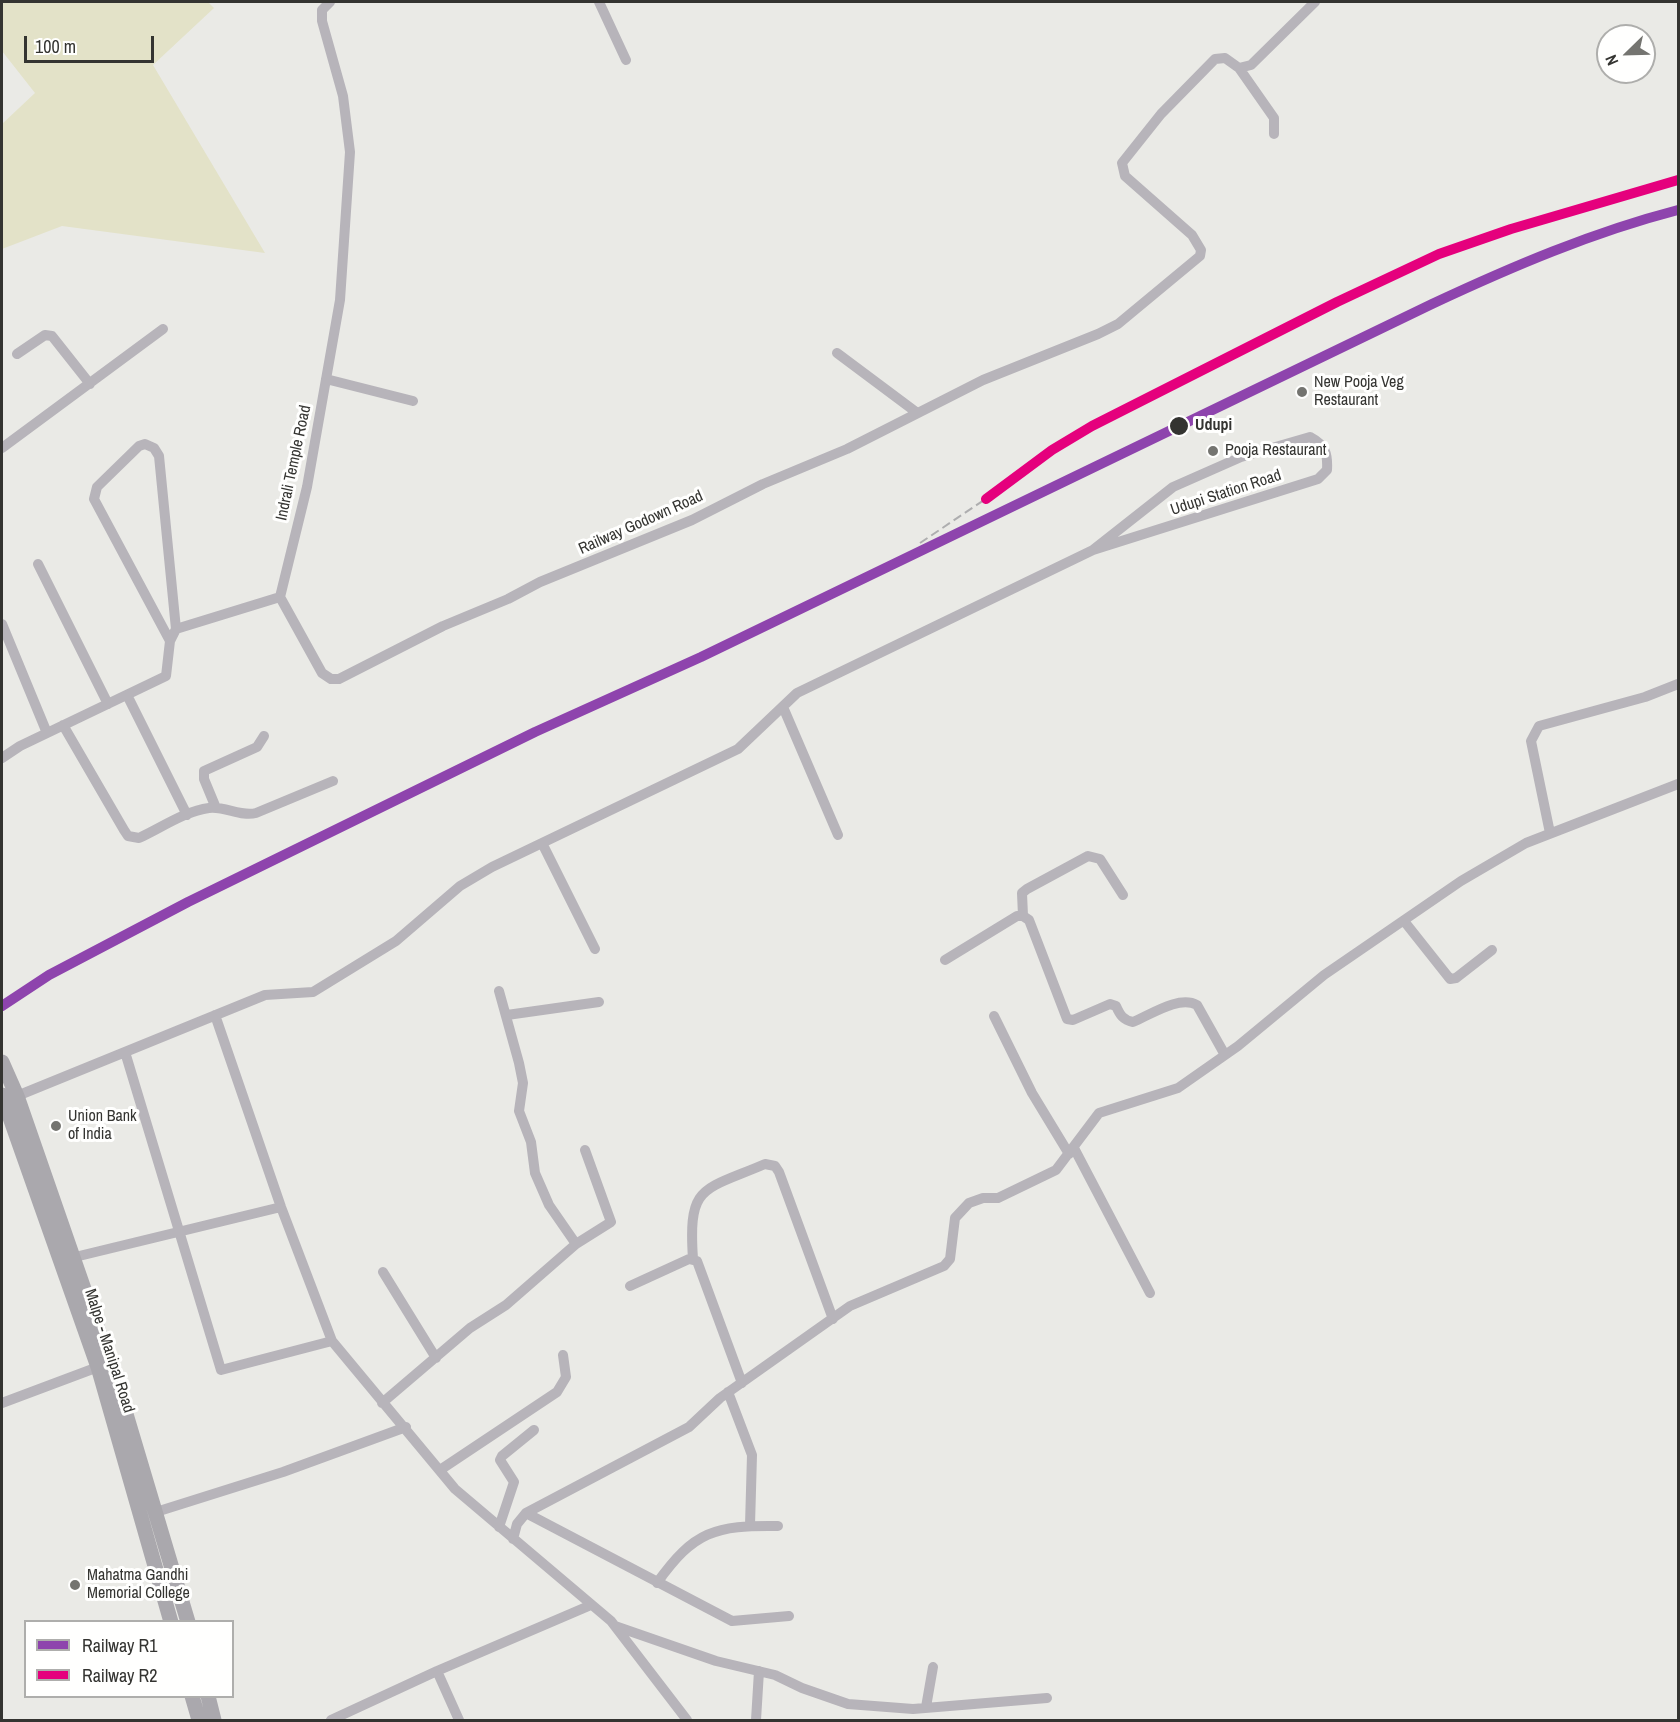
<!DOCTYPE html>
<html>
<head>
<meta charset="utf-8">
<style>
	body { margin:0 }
	#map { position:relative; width:1680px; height:1722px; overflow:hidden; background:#eaeae6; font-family:"Archivo Narrow",sans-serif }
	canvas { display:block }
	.frame { position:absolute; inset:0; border:3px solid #343431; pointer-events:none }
	.legend { position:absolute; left:24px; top:1620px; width:210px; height:78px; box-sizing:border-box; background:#fffffe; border:2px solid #aeaeac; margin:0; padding:8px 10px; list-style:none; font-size:18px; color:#343431 }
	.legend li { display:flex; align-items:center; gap:12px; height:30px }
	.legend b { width:30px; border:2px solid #aeaeac }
	.north { position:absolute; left:1596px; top:24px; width:60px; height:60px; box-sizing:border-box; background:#fffffe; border:2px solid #aeaeac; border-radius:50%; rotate:247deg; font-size:16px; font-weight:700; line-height:24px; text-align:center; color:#343431 }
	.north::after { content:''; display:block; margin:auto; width:21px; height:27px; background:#747470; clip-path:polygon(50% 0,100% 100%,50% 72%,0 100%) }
	.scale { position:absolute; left:24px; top:36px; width:130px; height:27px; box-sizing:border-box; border:3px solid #343431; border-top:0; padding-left:8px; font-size:18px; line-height:21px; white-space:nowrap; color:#343431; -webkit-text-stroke:4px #fffffe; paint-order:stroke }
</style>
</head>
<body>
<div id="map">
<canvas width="1680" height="1722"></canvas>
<div class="frame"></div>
<ul class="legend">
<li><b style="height:8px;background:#8e44ad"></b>Railway R1</li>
<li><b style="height:8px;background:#e5007d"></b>Railway R2</li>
</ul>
<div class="north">N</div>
<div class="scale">100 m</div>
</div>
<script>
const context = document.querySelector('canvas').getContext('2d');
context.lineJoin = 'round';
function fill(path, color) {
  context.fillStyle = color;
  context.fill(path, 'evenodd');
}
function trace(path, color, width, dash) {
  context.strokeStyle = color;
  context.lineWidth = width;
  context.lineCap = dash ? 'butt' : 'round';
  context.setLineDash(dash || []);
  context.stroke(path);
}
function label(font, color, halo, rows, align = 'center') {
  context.font = font + ' "Archivo Narrow",sans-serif';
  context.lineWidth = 6;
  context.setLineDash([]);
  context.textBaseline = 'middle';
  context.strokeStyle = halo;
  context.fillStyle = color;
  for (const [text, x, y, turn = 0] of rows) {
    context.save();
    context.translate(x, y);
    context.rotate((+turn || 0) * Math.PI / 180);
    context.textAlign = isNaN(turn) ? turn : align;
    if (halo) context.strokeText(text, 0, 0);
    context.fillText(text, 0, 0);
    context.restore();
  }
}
const green = new Path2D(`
	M2 2H208L214 8 153 65 265 253 62 226 2 249V124L35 93 2 51Z`);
const minor = new Path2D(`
	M330 2 322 10V21L343 96 350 152 340 300 307 487 280 597 322 673 331 679H339L443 626 508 599 540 582 692 520 763 484 847 449 983 380 1098 334 1118 324 1200 256 1201 250 1192 235 1125 176 1122 163 1161 114 1215 59 1225 58 1239 68 1251 65 1315 2
	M599 2 626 60
	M1239 68 1274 118V134
	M837 353 916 412
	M17 354 45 335 52 336 90 384
	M326 379 413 401
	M2 448 163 329
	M38 564 108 704
	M2 624 47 733
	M170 641 94 499 97 487 139 446 145 444 154 448 159 456 176 629
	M127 695 187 815
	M783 707 838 835
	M63 725 124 830 128 836 139 838C161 828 185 811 209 808 225 806 241 817 256 813L333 781
	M2 758 20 746 166 676 170 641 176 629 280 597
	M216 808 204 779V771L257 747 264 736
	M1550 833 1531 741 1539 726 1645 697 1678 684
	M542 843 595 949
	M1023 916 1022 893 1027 889 1088 856 1100 859 1123 895
	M1404 921 1450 979 1456 978 1492 950
	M945 960 1017 916H1023L1029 920 1067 1019 1073 1020 1110 1004 1116 1006C1120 1015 1123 1020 1133 1022 1150 1015 1179 995 1197 1005L1225 1055
	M499 991 519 1063 523 1083 519 1111 531 1142 535 1173 549 1205 576 1244
	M215 1015 281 1207 332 1341 455 1489 611 1621 687 1720
	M507 1015 599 1002
	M994 1016 1032 1093 1069 1154
	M125 1052 221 1370 332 1341
	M17 1096 265 995 313 992 396 941 460 886 492 867 738 749 797 693 1093 550 1318 479 1327 470C1328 453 1325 445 1310 437L1241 457 1173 487 1093 550
	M1074 1148 1150 1293
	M75 1257 281 1207
	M693 1259C688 1184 702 1191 765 1164L775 1166 779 1172 833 1319
	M383 1272 436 1358
	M630 1286 689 1259 697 1261 742 1383
	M728 1392 752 1455 750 1525
	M2 1403 98 1367
	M382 1403 470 1328 506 1305 576 1244 611 1222 585 1150
	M440 1470 557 1392 566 1377 563 1355
	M156 1512 283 1472 406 1427
	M526 1513 732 1621 789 1616
	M499 1527 514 1482 500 1460 502 1456 534 1430
	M513 1539 517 1524 526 1513 689 1427 720 1398 850 1306 944 1266 950 1259 955 1218 969 1203 983 1198H998L1056 1170 1099 1113 1178 1088 1238 1046 1324 975 1461 881 1526 843 1678 784
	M657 1583C694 1531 715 1525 778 1526
	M615 1626 716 1661 775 1675 802 1688 848 1704 913 1709 1047 1698
	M437 1671 459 1720
	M926 1707 933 1667
	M331 1720 437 1671 591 1605
	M756 1720 759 1671`);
const highway = new Path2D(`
	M2 1062 17 1096 117 1384 188 1622
	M2 1095 98 1367 171 1622
	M192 1696 199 1720
	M208 1696 214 1720`);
const rail = new Path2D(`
	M920 543 1008 484 1052 450 1092 426 1337 302 1439 254 1511 229 1678 180
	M701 657 1470 286 1585 240 1678 210`);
const rail1 = new Path2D(`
	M2 1006 49 975 188 902 535 732 701 657 1432 304C1511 267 1593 232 1678 210`);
const rail2 = new Path2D(`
	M986 499 1052 450 1092 426 1337 302 1439 254 1511 229 1678 180`);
const markers = [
	[1302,392,6,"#747470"],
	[1179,426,10,"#343431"],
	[1213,451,6,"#747470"],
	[56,1126,6,"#747470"],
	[75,1585,6,"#747470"]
];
const poiNames = [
	["New Pooja Veg",1314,383],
	["Restaurant",1314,401],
	["Pooja Restaurant",1225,451],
	["Union Bank",68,1117],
	["of India",68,1135],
	["Mahatma Gandhi",87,1576],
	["Memorial College",87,1594]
];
const stopNames = [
	["Udupi",1195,426]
];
const streetNames = [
	["Indrali Temple Road",294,463,-78],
	["Udupi Station Road",1226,493,-18],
	["Railway Godown Road",641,523,-24],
	["Malpe - Manipal Road",109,1351,72]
];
fill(green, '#e3e2c8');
trace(minor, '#b7b4ba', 10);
trace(highway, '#aaa8ad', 15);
trace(rail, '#aeaeaf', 2, [9, 4.5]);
trace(rail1, '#8e44ad', 10);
trace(rail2, '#e5007d', 10);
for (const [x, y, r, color] of markers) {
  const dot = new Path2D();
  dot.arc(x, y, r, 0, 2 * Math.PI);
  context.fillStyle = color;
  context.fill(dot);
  trace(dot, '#fffffe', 2);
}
label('16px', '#343431', '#fffffe', poiNames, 'left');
label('bold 16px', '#343431', '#fffffe', stopNames, 'left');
label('16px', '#343431', '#fffffe', streetNames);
</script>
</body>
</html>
